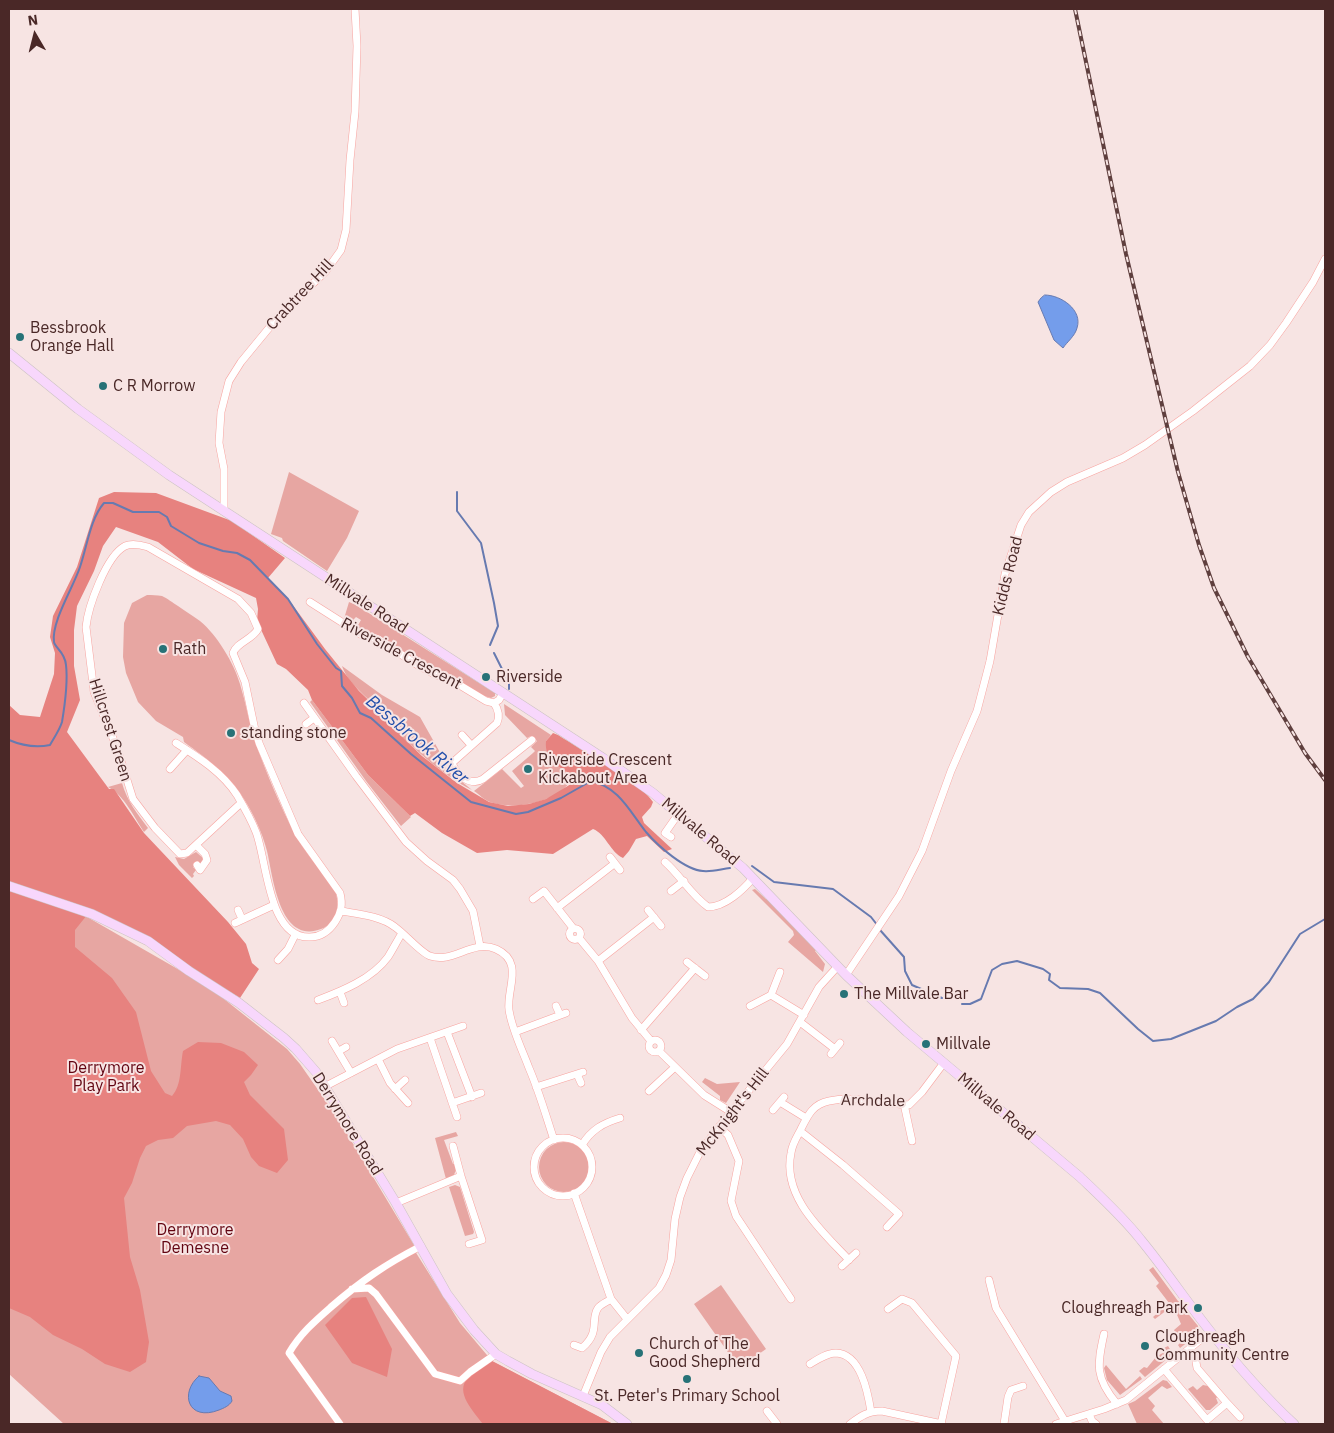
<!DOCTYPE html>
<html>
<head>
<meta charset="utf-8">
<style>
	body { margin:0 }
	#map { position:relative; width:1334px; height:1433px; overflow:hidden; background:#f7e4e3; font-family:"IBM Plex Sans",sans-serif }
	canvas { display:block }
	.frame { position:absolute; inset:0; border:10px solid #4a2827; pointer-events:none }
	.north { position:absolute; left:10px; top:10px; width:50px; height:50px; -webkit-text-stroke:4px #f7e4e3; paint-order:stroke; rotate:352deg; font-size:14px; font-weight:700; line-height:20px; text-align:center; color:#4a2827 }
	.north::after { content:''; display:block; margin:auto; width:18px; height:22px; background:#4a2827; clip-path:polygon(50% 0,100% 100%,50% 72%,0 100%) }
</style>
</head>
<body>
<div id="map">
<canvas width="1334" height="1433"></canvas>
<div class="frame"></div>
<div class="north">N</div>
</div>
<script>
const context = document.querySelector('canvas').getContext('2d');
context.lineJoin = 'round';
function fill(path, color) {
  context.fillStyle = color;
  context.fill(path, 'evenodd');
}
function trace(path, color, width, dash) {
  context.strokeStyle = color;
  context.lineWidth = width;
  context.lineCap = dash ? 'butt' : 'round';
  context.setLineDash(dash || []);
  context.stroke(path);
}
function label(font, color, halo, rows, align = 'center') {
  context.font = font + ' "IBM Plex Sans",sans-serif';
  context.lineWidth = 4;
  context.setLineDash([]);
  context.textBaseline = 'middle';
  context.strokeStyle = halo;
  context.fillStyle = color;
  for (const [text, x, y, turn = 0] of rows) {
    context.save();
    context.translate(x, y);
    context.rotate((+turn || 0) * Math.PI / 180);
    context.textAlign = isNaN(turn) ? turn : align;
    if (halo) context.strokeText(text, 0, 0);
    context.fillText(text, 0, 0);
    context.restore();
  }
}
const green = new Path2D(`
	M289 472 359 511 347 538 327 571 283 541 282 538 271 534Z
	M147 595C152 595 157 595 162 596 167 598 173 603 178 606 185 611 193 616 200 621 217 635 234 663 240 684 246 703 249 723 255 742 267 774 280 806 296 836 304 851 317 865 327 879 329 883 334 887 335 891 341 906 336 924 321 929 279 945 273 876 267 851 262 832 254 815 244 799 229 774 207 759 184 742L183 737 156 721 138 702 126 673 123 657 124 623 132 603Z
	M349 602 356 605 495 693V696L491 698 481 695 446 672C422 674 391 633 361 632L357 627 361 620 356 617 350 623 343 622Z
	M342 666 382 695 420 717 442 756 439 760 450 772 472 790C444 776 415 750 393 728 387 722 382 714 376 707 365 695 347 682 342 666Z
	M312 700 368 775 411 817 401 826 366 781 310 702Z
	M504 704 551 735 546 741 562 769 574 775C563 802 515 811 490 802 484 800 479 794 474 791L502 769 521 788 524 786 512 771 533 753 535 751 531 747 537 741 531 736 527 738 505 715Z
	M122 783C127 801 137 813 148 828L144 832C134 817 124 795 108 787Z
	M196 852 203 858 202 863H198L193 867 196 870 193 874 194 876 192 878 179 865 175 857 184 859Z
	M755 889 766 899 768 898 816 950 815 951 825 964 823 972 788 942 794 935 793 931 752 890Z
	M75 910 176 968 219 995 287 1049 300 1064 337 1117 414 1245 413 1248 460 1323 492 1361 613 1424H64L9 1374V994Z
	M705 1078 717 1084 740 1082 726 1103 720 1100V1096L702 1082Z
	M456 1132 458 1136 444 1140 453 1164H455L456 1170 453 1177 446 1179 435 1138Z
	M539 1167a25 25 0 1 1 50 0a25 25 0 1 1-50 0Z
	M455 1185 460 1187 474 1232 473 1234 465 1236 449 1187Z
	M1153 1267 1178 1301 1182 1302 1187 1307 1186 1311 1198 1326 1197 1335 1180 1348 1178 1345 1181 1342 1174 1330 1181 1324 1175 1310 1171 1307 1155 1319 1153 1317 1169 1303 1156 1286 1159 1283 1149 1270Z
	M721 1285 766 1349 739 1368 694 1304Z
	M1168 1346 1173 1354 1145 1377 1139 1371 1144 1367 1147 1368 1156 1357 1166 1351 1164 1348Z
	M1106 1365 1126 1389 1140 1376 1142 1379 1120 1395 1107 1380 1104 1368Z
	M1163 1380 1167 1381 1172 1387 1167 1389 1162 1386 1148 1398 1155 1406 1152 1410 1164 1424H1137L1128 1404 1135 1401Z
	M1203 1385 1208 1386 1218 1397 1216 1398 1218 1403 1210 1410H1206L1188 1389 1193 1386 1197 1390Z`);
const forest = new Path2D(`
	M114 492 156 493 232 521 285 558 268 578 292 604 325 649 359 691 382 713 391 726 422 756 457 783 489 802 508 806 529 804 546 799 571 784 574 776C559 767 544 760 546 741L553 733 558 735C578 748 643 784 653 802L651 807 642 817 644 823 672 849 664 852 647 836 636 839 629 851 623 858C610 852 606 834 593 829L553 854 507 850 477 853 442 833 415 813 410 816 368 775 312 700 308 690 286 669 277 664 257 621 258 609 256 598 193 569 158 542 116 527 103 546 94 571 77 606 74 630V666L80 700 67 732 109 789H114L144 833 228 922 246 944 252 963 259 969 240 998 175 960 87 915 75 930V947L112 978 136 1012 151 1071 165 1093 172 1096C182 1085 180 1066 183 1051L198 1042 221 1043 244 1052 258 1065 251 1075 244 1082 250 1095 284 1129 288 1160 277 1173 259 1166 251 1157 243 1139 230 1125 216 1121 187 1126 173 1138 158 1140 146 1146 140 1158 132 1183 124 1198 130 1257 140 1290 149 1342 146 1362 130 1372 105 1364 82 1349 53 1335 30 1317 9 1308V705L20 715 40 717 54 674 55 653 50 637 53 616 77 567 99 498Z
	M366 1297 392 1349 387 1377 352 1363 325 1325 352 1298Z
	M492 1361 613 1424H483C474 1412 454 1392 468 1378 475 1371 484 1366 492 1361Z`);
const water = new Path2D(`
	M1045 295C1061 295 1083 310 1077 328 1075 336 1067 342 1063 348L1054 340 1038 302 1041 298Z
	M199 1376 209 1378 220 1391 231 1396 232 1401C229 1406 224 1408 219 1410 188 1422 179 1393 199 1376Z`);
const stream = new Path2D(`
	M457 492V511L481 543 494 603 498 626 490 645
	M494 653 509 683V689
	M9 740C23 746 35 748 50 745 54 738 60 729 62 722 65 704 68 682 66 665 65 652 55 648 54 642 51 622 74 586 80 567 87 547 90 519 104 503H113L133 512H159L167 517 171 526 199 543 223 551 237 553 250 560 288 599 317 644 336 668 341 671 342 686 352 698 360 713 371 718 411 754 471 802 516 814 528 812 561 798 591 781C619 787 630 812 646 832 658 846 685 870 703 871 712 872 721 869 730 868
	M752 866 774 882 833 889 871 917 878 926
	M880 930 904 957 905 971 912 985 942 998
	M962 1004H970L981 999 992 970 1002 964 1017 961 1043 969 1050 974 1049 980 1060 988 1088 989 1100 993 1138 1029 1153 1041 1171 1039 1216 1021 1237 1007 1253 999 1269 982 1300 934 1325 919`);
const minor = new Path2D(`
	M224 511V469L219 443 221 412 229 381 241 362 278 317 326 271 341 250 346 230 350 160 355 112 357 46 355 9
	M310 602 362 635 378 639 414 663 436 675 448 678 486 701 494 703 499 700 503 693
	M304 703 356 776 406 842 427 861 453 880 460 889 473 911 480 946
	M494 703C498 709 500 716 497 723L452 763C457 775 470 787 483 779L532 740
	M306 724 314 718
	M462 735 471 745
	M176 743C198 757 222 772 237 795 244 807 251 819 256 832 267 860 268 939 310 937 320 937 329 931 335 922 341 913 343 905 340 893L298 834 259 743 255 730 245 682 233 653C237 642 252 640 258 629L251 613 238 599 148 547C141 545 132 543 125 546 106 556 88 607 86 627L94 692 117 748 133 799 155 828 180 854 187 853 241 803
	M170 769 187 750
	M671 837 665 833 679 813
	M196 845 205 854 207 860 200 870 197 865
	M610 857 620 870
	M665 862C680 875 691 895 708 907 725 907 743 890 753 878
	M671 891 684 881
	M533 899 544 891 573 928
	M557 908 614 864
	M238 910 242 919
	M648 910 661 926
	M341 911C358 914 381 916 395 927 405 934 421 953 430 956 453 964 472 939 496 949 525 962 506 989 509 1010 512 1030 522 1049 529 1068 539 1091 546 1116 554 1140
	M235 923 274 905
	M569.5 934a5.5 5.5 0 1 1 11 0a5.5 5.5 0 1 1-11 0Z
	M579 938 598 961 632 1018 651 1041
	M278 960 288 949 295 935
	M598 961 654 917
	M687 962 705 976
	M846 975 899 896 922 851 951 771 977 711 990 661 1005 574 1021 525 1029 512 1051 492 1067 482 1123 458 1145 445 1193 411 1250 366 1270 345 1286 323 1313 282 1325 259
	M340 992 344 1003
	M771 995 804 1015
	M318 1000C342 991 372 979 388 957 393 949 397 941 402 933
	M556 1006 560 1015
	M750 1006 771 995 780 972
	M800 1022 835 1049
	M641 1030 695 968
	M447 1032 472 1097
	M515 1032 566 1013
	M430 1038 457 1117
	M649 1046a6 6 0 1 1 12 0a6 6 0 1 1-12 0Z
	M332 1041 351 1073
	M339 1051 346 1047
	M659 1051 704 1095 731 1112
	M831 1054 840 1043
	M378 1059 390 1083 408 1103
	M577 1074 581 1083
	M324 1087 397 1049 463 1026
	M536 1087 583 1072
	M395 1089 405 1080
	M649 1091 675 1067
	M780 1102 806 1118
	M452 1103 481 1093
	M904 1104 912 1141
	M773 1110 784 1097
	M719 1127 728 1135 739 1161 731 1201 736 1216 791 1299
	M800 1131 843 1165 899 1214 887 1227
	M534 1167a29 29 0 1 1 58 0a29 29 0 1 1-58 0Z
	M582 1145C591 1130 603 1123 620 1118
	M461 1176 482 1240 469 1244
	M574 1193 611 1299 627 1319
	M396 1203 461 1176 453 1146
	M849 1260C822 1231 782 1197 791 1153 792 1144 797 1137 801 1129 808 1115 813 1104 829 1101 855 1095 883 1104 909 1105L922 1092 943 1064
	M842 1266 856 1253
	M989 1280 996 1308 1065 1421
	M352 1289 369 1288 376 1294 435 1374 460 1381 470 1372 496 1354
	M888 1309 902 1299 912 1303 956 1356 941 1424
	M1104 1334C1097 1365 1095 1378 1117 1404
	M574 1345 582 1348C601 1332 590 1319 598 1308 601 1304 607 1302 611 1299
	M810 1364C818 1359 827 1353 836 1353 861 1354 868 1393 871 1412
	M1164 1369 1207 1420 1227 1403 1197 1368 1196 1362
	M583 1396 601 1352 610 1337 659 1288 666 1275 671 1260 675 1219 680 1197 687 1178 699 1154 714 1133 787 1044 819 987 838 966
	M1227 1403 1240 1417
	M767 1411 777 1424
	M1089 1414 1092 1421 1096 1424
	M340 1424 289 1353C300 1334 315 1321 331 1307 361 1281 386 1264 421 1246
	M850 1424C861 1416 868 1411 882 1411L942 1424
	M1004 1424 1008 1397 1011 1390 1023 1386
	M1056 1424 1104 1409 1126 1400 1210 1332`);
const major = new Path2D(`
	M9 353 78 409 169 475 603 758 653 793 743 868 846 975 907 1032 1080 1177C1101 1197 1123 1217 1141 1240 1165 1269 1186 1301 1210 1331 1236 1364 1264 1396 1294 1424
	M9 886 92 914 148 941 189 971 239 1003 284 1038 296 1049 316 1072 396 1203 447 1294 474 1330 496 1354 508 1361 532 1374 602 1405 627 1424`);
const rail = new Path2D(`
	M1075 9 1126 254 1178 472 1199 545 1214 588 1248 657 1305 753 1325 780`);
const markers = [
	[20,337,5,"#277277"],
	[103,386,5,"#277277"],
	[163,649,5,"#277277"],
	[486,677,5,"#277277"],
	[231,733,5,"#277277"],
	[528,769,5,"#277277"],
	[844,994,5,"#277277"],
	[926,1044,5,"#277277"],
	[1198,1308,5,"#277277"],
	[1145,1346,5,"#277277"],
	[639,1353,5,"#277277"],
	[687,1379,5,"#277277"]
];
const streetNames = [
	["Crabtree Hill",300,295,-47],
	["Kidds Road",1008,576,-76],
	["Millvale Road",366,604,33],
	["Riverside Crescent",401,654,28],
	["Hillcrest Green",110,730,72],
	["Millvale Road",700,832,40],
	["Archdale",873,1101,1],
	["Millvale Road",996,1107,40],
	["McKnight's Hill",733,1112,-52],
	["Derrymore Road",347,1124,58]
];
const poiNames = [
	["Bessbrook",30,328],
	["Orange Hall",30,346],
	["C R Morrow",113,386],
	["Rath",173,649],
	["Riverside",496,677],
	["standing stone",241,733],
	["Riverside Crescent",538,760],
	["Kickabout Area",538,778],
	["The Millvale Bar",854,994],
	["Millvale",936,1044],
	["Cloughreagh Park",1188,1308,"right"],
	["Cloughreagh",1155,1337],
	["Community Centre",1155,1355],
	["Church of The",649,1344],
	["Good Shepherd",649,1362],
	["St. Peter's Primary School",687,1396,"center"]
];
const parkNames = [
	["Derrymore",106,1068],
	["Play Park",106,1086],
	["Derrymore",195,1230],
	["Demesne",195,1248]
];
const waterNames = [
	["Bessbrook River",417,740,40]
];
fill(green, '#e7a6a2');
fill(forest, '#e7827f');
fill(water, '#749deb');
trace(water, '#677ab0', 1);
trace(stream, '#677ab0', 2);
trace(minor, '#f8a39f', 8);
trace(major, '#ccc3c3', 10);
trace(minor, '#fff', 7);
trace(major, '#f8d7fc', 9);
trace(rail, '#5f3f3e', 4);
trace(rail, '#f7e4e3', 2, [5.5]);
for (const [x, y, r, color] of markers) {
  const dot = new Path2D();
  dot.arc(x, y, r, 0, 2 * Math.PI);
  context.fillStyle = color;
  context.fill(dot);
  trace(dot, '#f7e4e3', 2);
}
label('16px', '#4a2827', '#f7e4e3', streetNames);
label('16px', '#4a2827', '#f7e4e3', poiNames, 'left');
label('16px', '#620411', '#f7e4e3', parkNames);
label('italic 18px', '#234faa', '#f7e4e3', waterNames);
</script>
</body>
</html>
